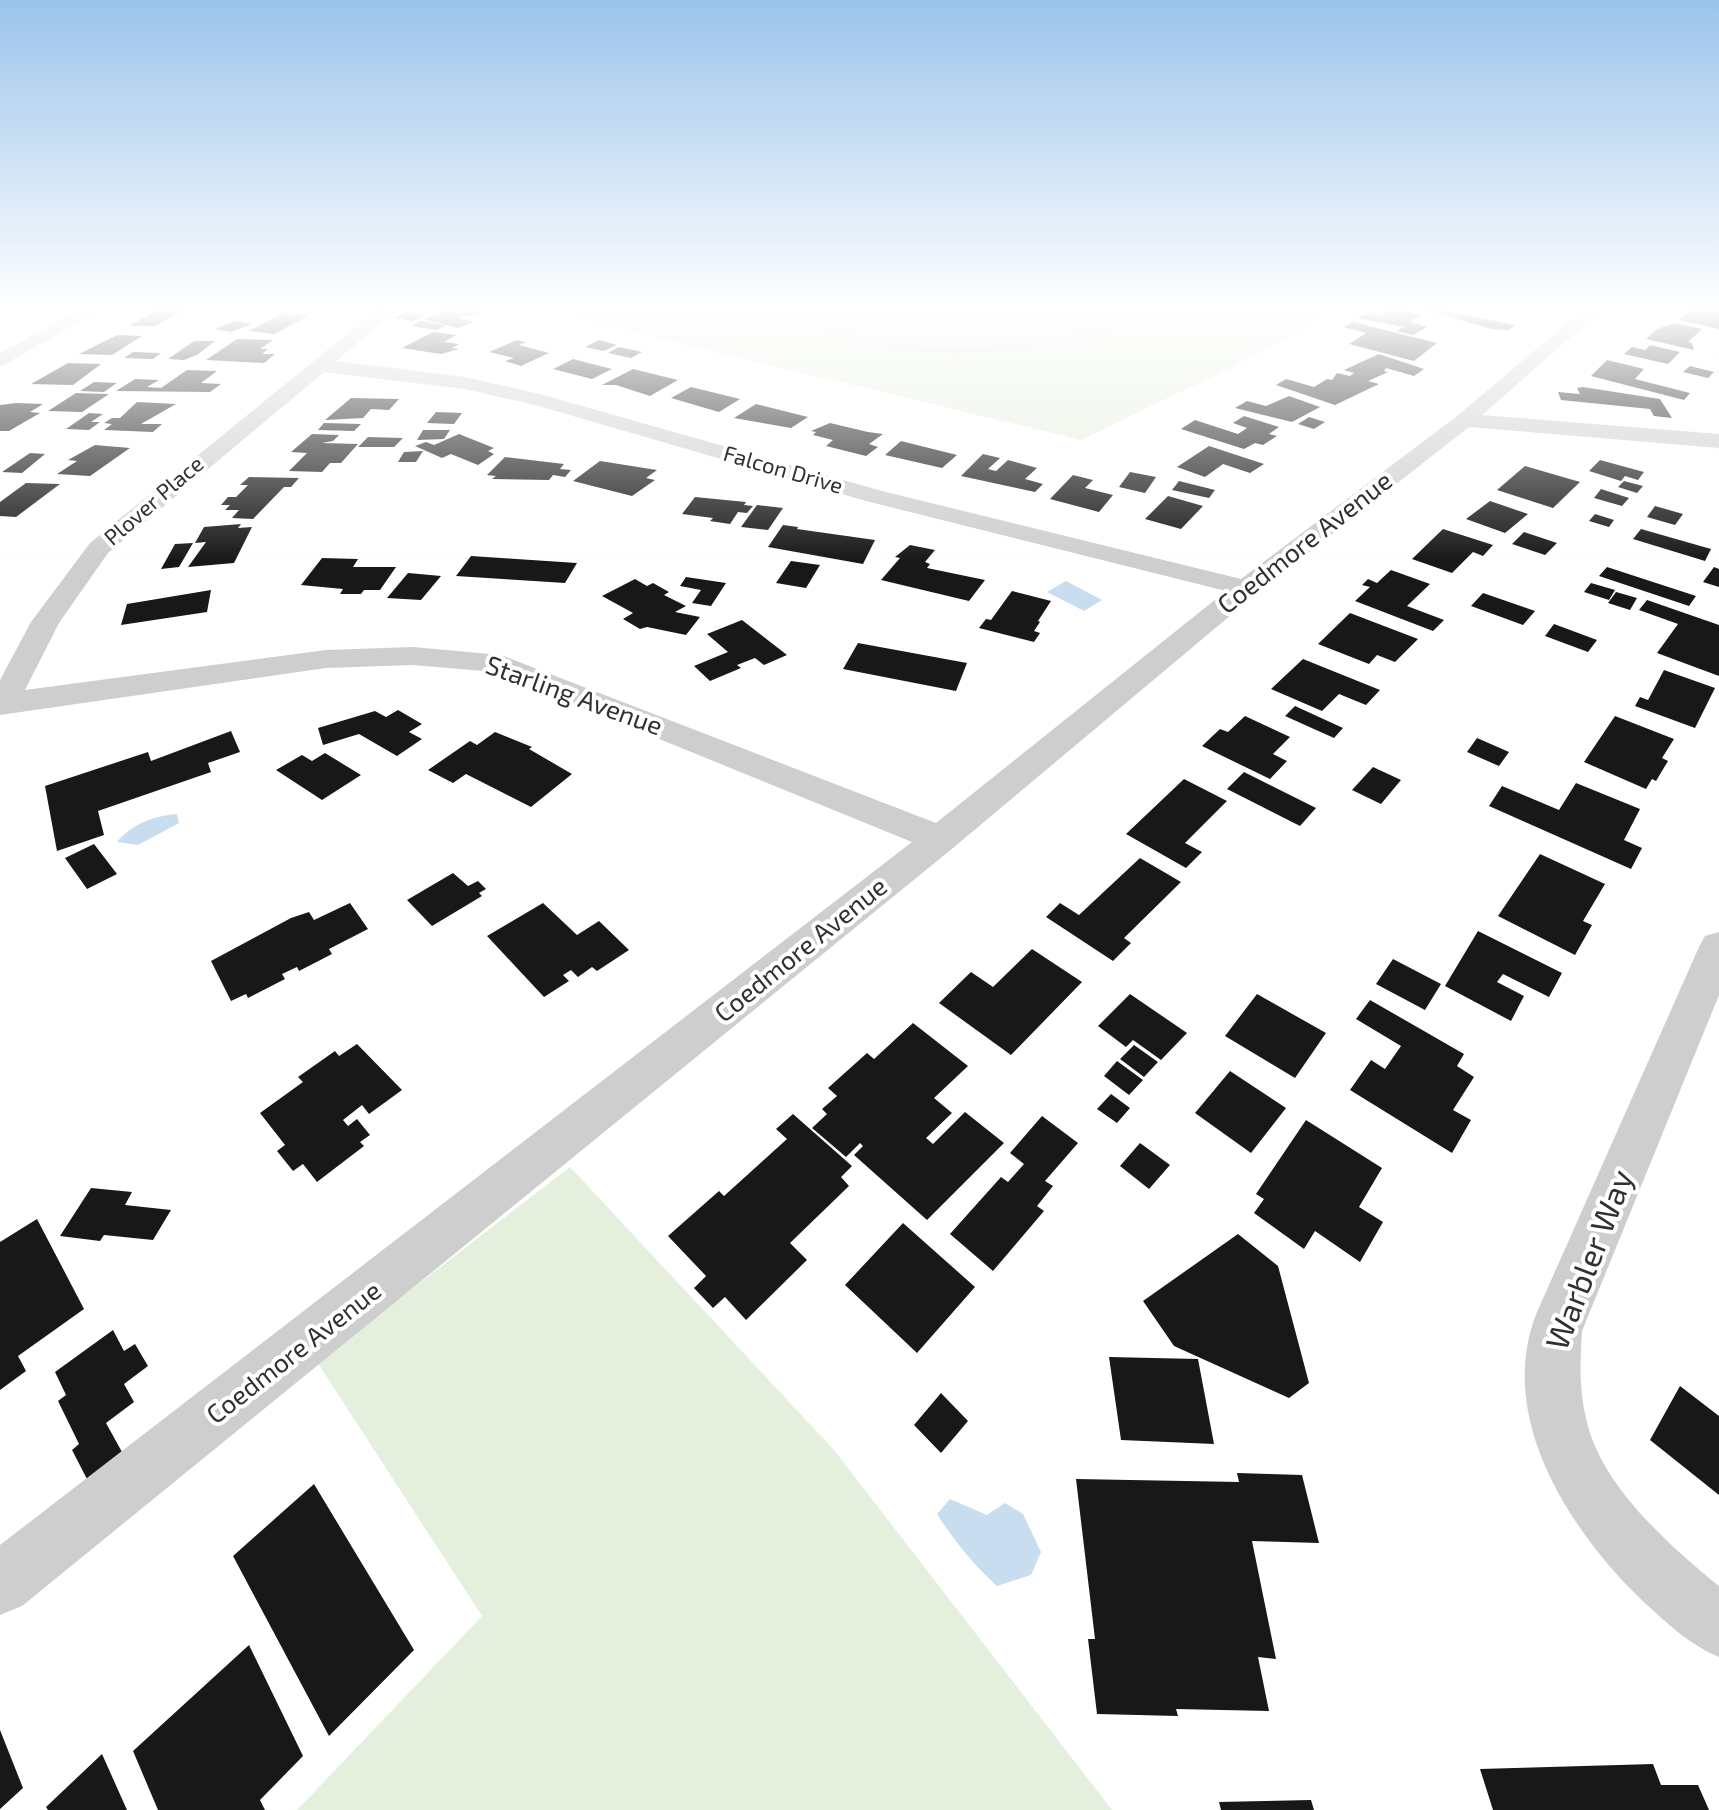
<!DOCTYPE html>
<html>
<head>
<meta charset="utf-8">
<style>
	body { margin:0 }
	canvas { display:block; background:#fff }
</style>
</head>
<body>
<canvas width="1719" height="1810"></canvas>
<script>
const context = document.querySelector('canvas').getContext('2d');
context.lineJoin = 'round';
function fill(path, color) {
  context.fillStyle = color;
  context.fill(path, 'evenodd');
}
function trace(path, color, width, dash) {
  context.strokeStyle = color;
  context.lineWidth = width;
  context.lineCap = dash ? 'butt' : 'round';
  context.setLineDash(dash || []);
  context.stroke(path);
}
function label(font, color, halo, rows, align = 'center') {
  context.font = font + ' "Exo 2",sans-serif';
  context.lineWidth = 8;
  context.setLineDash([]);
  context.textBaseline = 'middle';
  context.strokeStyle = halo;
  context.fillStyle = color;
  for (const [text, x, y, turn = 0] of rows) {
    context.save();
    context.translate(x, y);
    context.rotate((+turn || 0) * Math.PI / 180);
    context.textAlign = isNaN(turn) ? turn : align;
    if (halo) context.strokeText(text, 0, 0);
    context.fillText(text, 0, 0);
    context.restore();
  }
}
const green = new Path2D(`
	M534 308H1341L1228 369 1081 440Z
	M570 1167 834 1450 1112 1810H297L482 1616 317 1362Z`);
const water = new Path2D(`
	M1066 581 1102 600 1084 611 1047 592Z
	M177 814 179 823 138 845 117 842C132 824 153 816 177 814Z
	M950 1499 987 1515 1005 1503 1023 1514 1041 1552 1031 1575 997 1586C973 1564 955 1542 937 1514Z`);
const building = new Path2D(`
	M443 308H462L482 312 458 318 474 322 458 328 423 319 441 312 436 310Z
	M1391 308 1421 315 1410 322 1427 327 1413 335 1396 331 1404 327 1356 318 1371 313 1379 315Z
	M1419 308H1444L1441 310 1515 325 1509 330 1491 329Z
	M1693 308 1719 311V329L1679 320Z
	M157 310 183 311 155 326H129Z
	M405 312 425 315 414 321 394 318Z
	M283 313 308 316 274 334 249 331Z
	M235 321 252 324 231 332 215 329Z
	M420 321 446 325 437 330 412 326Z
	M1353 322 1437 343 1414 361 1349 344 1366 333 1344 327Z
	M1674 323 1702 329 1688 342 1692 343 1694 350 1646 339 1657 329Z
	M433 332 456 335 444 342 459 344 452 348 459 349 441 354 402 348Z
	M117 335 142 336 112 355 79 354Z
	M237 339 273 340 260 349H268L262 354H275L264 363 206 360Z
	M517 340 526 342 519 345 549 353 521 366 505 361 514 358 489 352Z
	M599 340 617 345 604 351 585 347Z
	M194 341H215L197 355 184 360 168 359Z
	M1650 345 1680 352 1668 364 1624 354 1632 347 1645 350Z
	M619 347 642 352 631 358 608 353Z
	M133 352 161 353 153 359 124 358Z
	M1379 354 1424 369 1414 376 1386 368 1384 371 1388 372 1368 381 1379 384 1335 405 1276 385 1286 379 1314 387 1327 379 1332 380 1337 373 1350 376 1354 373 1344 370Z
	M573 359 612 369 592 379 553 369Z
	M1607 360 1644 369 1635 379 1690 393 1684 400 1591 376Z
	M68 363 101 364 73 385 31 384Z
	M1690 366 1714 372 1708 378 1683 372Z
	M633 369 678 380 650 396 616 385H602Z
	M187 370 217 371 201 383 221 384 210 392 116 391 135 379 159 380 147 387 161 388Z
	M94 382 117 383 104 392 80 391Z
	M691 387 740 399 719 412 671 398Z
	M1583 387 1660 399 1672 418 1654 416 1650 409 1561 400 1558 392 1580 394 1577 388Z
	M76 393 109 394 82 412 48 411Z
	M1289 396 1320 407 1292 422 1235 408 1247 401 1266 406Z
	M351 398 399 399 389 410 371 409 363 418 325 420Z
	M137 402 176 404 141 424H162L153 432 104 430 112 424 104 423 112 418H120Z
	M16 403 43 404 30 412 40 413 9 431H0V405Z
	M756 404 808 417 791 428 734 418Z
	M436 412 462 413 454 424 427 423Z
	M89 413 103 414 91 422H100L89 430 66 429Z
	M1244 416 1279 427 1269 434 1277 436 1263 445 1255 443 1244 449 1181 429 1195 420 1238 434 1247 428 1233 423Z
	M1309 417 1325 422 1314 429 1298 424Z
	M324 423 361 424 354 431 318 430Z
	M830 423 868 432 883 434 869 444 878 447 866 456 826 446 833 440 813 435 816 432 811 431Z
	M423 430H450L444 439 417 440Z
	M312 434 339 435 333 441 322 443 358 444 341 463H330L322 472 289 471 307 453 291 452Z
	M459 434 494 448 488 451 494 454 478 465 451 454 442 458 415 446 426 442 434 445Z
	M368 437 403 438 394 447H358Z
	M901 441 957 455 942 468 885 455Z
	M95 445 130 448 90 476 57 474 77 461 68 460Z
	M1209 446 1264 464 1250 473 1223 464 1205 477 1177 467Z
	M423 451 416 462H398L404 452Z
	M30 453 45 454 22 473 2 472Z
	M983 454 1000 458 988 469 996 471 1008 460 1037 468 1025 479 1043 484 1035 492 961 476Z
	M505 457 564 464 560 469 571 470 565 477 553 475 549 480 492 479 496 476 487 475Z
	M1600 460 1644 472 1638 480 1625 476 1621 481 1589 471Z
	M600 461 657 470 646 478 655 480 632 496 573 481Z
	M1525 466 1580 482 1553 508 1497 490Z
	M1130 472 1156 477 1145 493 1119 487Z
	M1073 475 1093 480 1085 488 1113 495 1099 512 1050 499Z
	M249 477 299 478 291 487H284L253 519 232 518 239 510H225L230 505H221L228 497H236L248 485H240Z
	M1179 481 1215 490 1209 498 1172 490Z
	M1624 481 1643 486 1637 493 1618 487Z
	M26 483 60 484 16 517 0 516V502Z
	M1601 489 1629 498 1622 506 1594 498Z
	M1168 496 1203 506 1181 529 1145 519Z
	M695 497 746 502 744 505 753 506 747 513 738 512 730 524 710 521 713 518 682 514Z
	M1490 501 1528 514 1505 533 1466 519Z
	M757 505 783 508 768 530 741 527Z
	M1655 506 1683 514 1675 525 1647 517Z
	M1595 514 1614 520 1609 527 1589 521Z
	M241 524 238 528 252 527 234 563 188 567 206 542 195 543 204 527Z
	M783 525 798 527 797 529 875 540 863 564 768 547Z
	M1443 529 1493 545 1483 556 1473 552 1452 573 1412 559Z
	M1641 529 1711 549 1705 561 1633 539Z
	M1524 532 1557 543 1545 555 1512 544Z
	M193 543 179 567 161 569 175 544Z
	M910 545 935 550 925 562 930 564 927 568 985 580 969 601 881 580 900 558 895 557Z
	M471 556 577 563 565 583 456 576Z
	M322 558 358 559 353 567H396L380 590H364L361 594H340L343 589 301 585Z
	M791 561 820 565 806 588 776 583Z
	M1607 567 1696 596 1689 606 1599 576Z
	M1714 567 1719 569V587L1703 582Z
	M1391 570 1430 584 1407 606 1444 620 1433 631 1355 601 1370 587 1362 585 1368 579 1377 583Z
	M408 573 441 576 421 600 387 598Z
	M686 577 726 583 711 606 692 603 701 590 680 586Z
	M635 579 647 586 653 583 669 592 664 595 686 606 675 612 700 617 686 635 647 627 640 629 623 619 633 613 602 596Z
	M1591 583 1615 590 1609 600 1584 592Z
	M211 590 207 612 121 625 127 604Z
	M1012 591 1051 601 1038 621 1040 622 1034 631 1040 633 1034 642 979 628 986 619 991 620Z
	M1616 592 1637 598 1630 610 1608 603Z
	M1483 593 1535 611 1523 625 1471 606Z
	M1647 600 1719 625V676L1657 653 1678 624 1639 610Z
	M1350 613 1418 639 1395 662 1377 655 1369 664 1318 644Z
	M742 620 787 655 764 665 755 658 737 665 741 668 710 681 694 666 728 652 707 634Z
	M1554 624 1597 640 1588 652 1545 636Z
	M858 643 967 663 956 691 843 669Z
	M1303 659 1380 690 1366 705 1339 694 1322 711 1271 689Z
	M1664 670 1715 688 1695 728 1635 706 1640 697 1648 700Z
	M1295 706 1343 728 1334 738 1285 716Z
	M398 710 422 724 409 732 422 739 397 756 359 734 323 745 318 728 375 711 386 717Z
	M1245 716 1290 737 1273 754 1287 761 1270 779 1202 746 1220 729 1228 732Z
	M1615 716 1674 739 1662 758 1668 761 1656 781 1652 779 1646 789 1584 762Z
	M231 731 240 752 208 763 211 772 98 811 104 835 57 851 45 786 148 752 151 761Z
	M495 732 532 747 529 749 572 774 531 807 466 774 453 783 428 770 470 741 477 745Z
	M1477 738 1509 752 1499 766 1467 752Z
	M325 753 361 775 322 800 276 770 302 755 312 761Z
	M1373 767 1401 780 1381 804 1352 790Z
	M1244 772 1316 808 1300 826 1227 789Z
	M1184 779 1227 801 1185 843 1202 852 1186 868 1126 834Z
	M1576 783 1640 809 1624 840 1642 848 1631 869 1489 806 1502 786 1559 810Z
	M94 844 117 874 87 889 65 858Z
	M1540 854 1605 884 1583 921 1592 925 1575 955 1498 916Z
	M1140 858 1181 882 1124 938 1131 943 1113 961 1046 917 1060 903 1079 915Z
	M453 873 468 886 478 881 486 889 479 893 482 896 432 926 407 900Z
	M350 903 368 929 329 949 332 954 299 971 297 967 282 974 285 979 248 998 246 994 231 1001 211 961 291 918 309 912 314 920Z
	M543 903 577 935 599 921 629 950 597 971 592 967 578 977 571 970 563 975 569 981 544 997 487 936Z
	M1478 931 1562 973 1549 997 1503 974 1497 982 1524 996 1511 1021 1445 986Z
	M1032 949 1082 982 1011 1055 939 1003 971 972 993 987Z
	M1393 959 1441 984 1425 1010 1376 984Z
	M1130 994 1187 1033 1161 1060 1133 1040 1126 1047 1098 1026Z
	M1257 994 1326 1033 1295 1078 1225 1036Z
	M1370 1000 1464 1054 1457 1066 1474 1077 1453 1110 1471 1120 1452 1153 1350 1090 1371 1060 1385 1069 1401 1046 1356 1019Z
	M913 1023 968 1066 934 1098 952 1113 926 1138 933 1144 965 1112 1004 1143 927 1220 854 1155 863 1146 860 1143 846 1157 812 1128 827 1114 822 1109 837 1096 828 1088 867 1053 874 1059Z
	M357 1044 402 1090 369 1114 362 1105 343 1120 348 1126 357 1119 370 1135 360 1142 364 1146 317 1182 303 1164 293 1171 277 1151 285 1145 260 1113 303 1082 298 1077 335 1051 339 1056Z
	M1134 1045 1158 1062 1144 1077 1120 1059Z
	M1117 1061 1143 1080 1129 1095 1104 1076Z
	M1230 1071 1286 1108 1251 1153 1195 1113Z
	M1111 1094 1130 1108 1117 1123 1097 1109Z
	M793 1114 852 1166 841 1177 849 1186 790 1243 807 1260 746 1320 725 1297 713 1308 694 1288 706 1276 668 1236 719 1191 724 1196 787 1139 776 1129Z
	M1042 1116 1078 1143 1045 1181 1053 1186 1037 1206 1044 1211 993 1271 950 1234 1001 1177 1008 1182 1024 1164 1010 1153Z
	M1306 1120 1382 1168 1359 1207 1383 1222 1360 1262 1315 1231 1304 1249 1254 1213 1264 1199 1256 1194Z
	M1140 1143 1170 1165 1149 1189 1120 1166Z
	M91 1188 132 1192 125 1205 171 1210 153 1240 104 1235 100 1241 60 1236Z
	M37 1219 84 1309 18 1356 26 1371 0 1390V1242Z
	M903 1223 975 1287 917 1353 845 1285Z
	M1238 1234 1278 1266 1309 1383 1289 1398 1174 1346 1143 1301Z
	M113 1330 124 1351 135 1344 148 1366 124 1384 134 1402 106 1423 122 1452 87 1479 72 1450 79 1444 58 1401 66 1395 55 1372Z
	M1109 1357 1198 1359 1214 1444 1121 1440Z
	M1680 1386 1719 1416V1495L1650 1440Z
	M941 1393 968 1421 941 1453 914 1425Z
	M1237 1473 1302 1475 1319 1543 1252 1541 1276 1659 1258 1657 1269 1711 1176 1709 1178 1716 1097 1714 1088 1639H1095L1076 1479 1239 1482Z
	M314 1484 414 1650 329 1736 233 1556Z
	M249 1645 303 1756 260 1800 265 1810H158L133 1751Z
	M0 1730 23 1788 0 1809Z
	M102 1754 127 1810H48L46 1807Z
	M1653 1764 1661 1785H1698L1709 1810H1493L1480 1769Z
	M1311 1800 1314 1810H1221L1219 1802Z`);
const path = new Path2D(`
	M760 308C805 321 850 339 896 346 992 362 1087 336 1179 308`);
const street = new Path2D(`
	M83 308H104L0 367V353Z
	M379 308H398L336 361 465 377 540 394 882 491 1241 579 1457 416 1585 308H1604L1482 415 1719 434V448L1469 427 1256 594 953 848 22 1606 0 1615V1545L912 842 495 672 413 665 326 668 0 715V680L31 622 90 543ZM324 372 465 389 535 405 866 501 1226 591 936 823 501 655 413 647 326 650 25 690 59 623 108 553Z
	M1719 932V995L1582 1331C1580 1361 1579 1388 1586 1418 1600 1485 1668 1544 1719 1586V1657C1690 1645 1669 1625 1646 1604 1572 1534 1494 1418 1537 1312L1699 947 1705 936Z`);
const farStreetnames = [
	["Falcon Drive",783,470,16],
	["Plover Place",154,501,-41]
];
const streetNames = [
	["Coedmore Avenue",1305,543,-38],
	["Starling Avenue",574,696,20],
	["Coedmore Avenue",801,950,-39],
	["Coedmore Avenue",294,1353,-38]
];
const nearStreetnames = [
	["Warbler Way",1590,1260,-69]
];
fill(green, '#e5efde');
fill(water, '#c9ddf0');
fill(building, '#181818');
trace(path, '#cecece', 3, [2, 2]);
fill(street, '#cecece');
const sky = context.createLinearGradient(0, 0, 0, 561);
sky.addColorStop(0, '#9bc4eb');
sky.addColorStop(0.55, '#fff');
sky.addColorStop(1, '#ffffff00');
context.fillStyle = sky;
context.fillRect(0, 0, 1719, 561);
label('22px', '#313131', '#fff', farStreetnames);
label('26px', '#313131', '#fff', streetNames);
label('32px', '#313131', '#fff', nearStreetnames);
</script>
</body>
</html>
